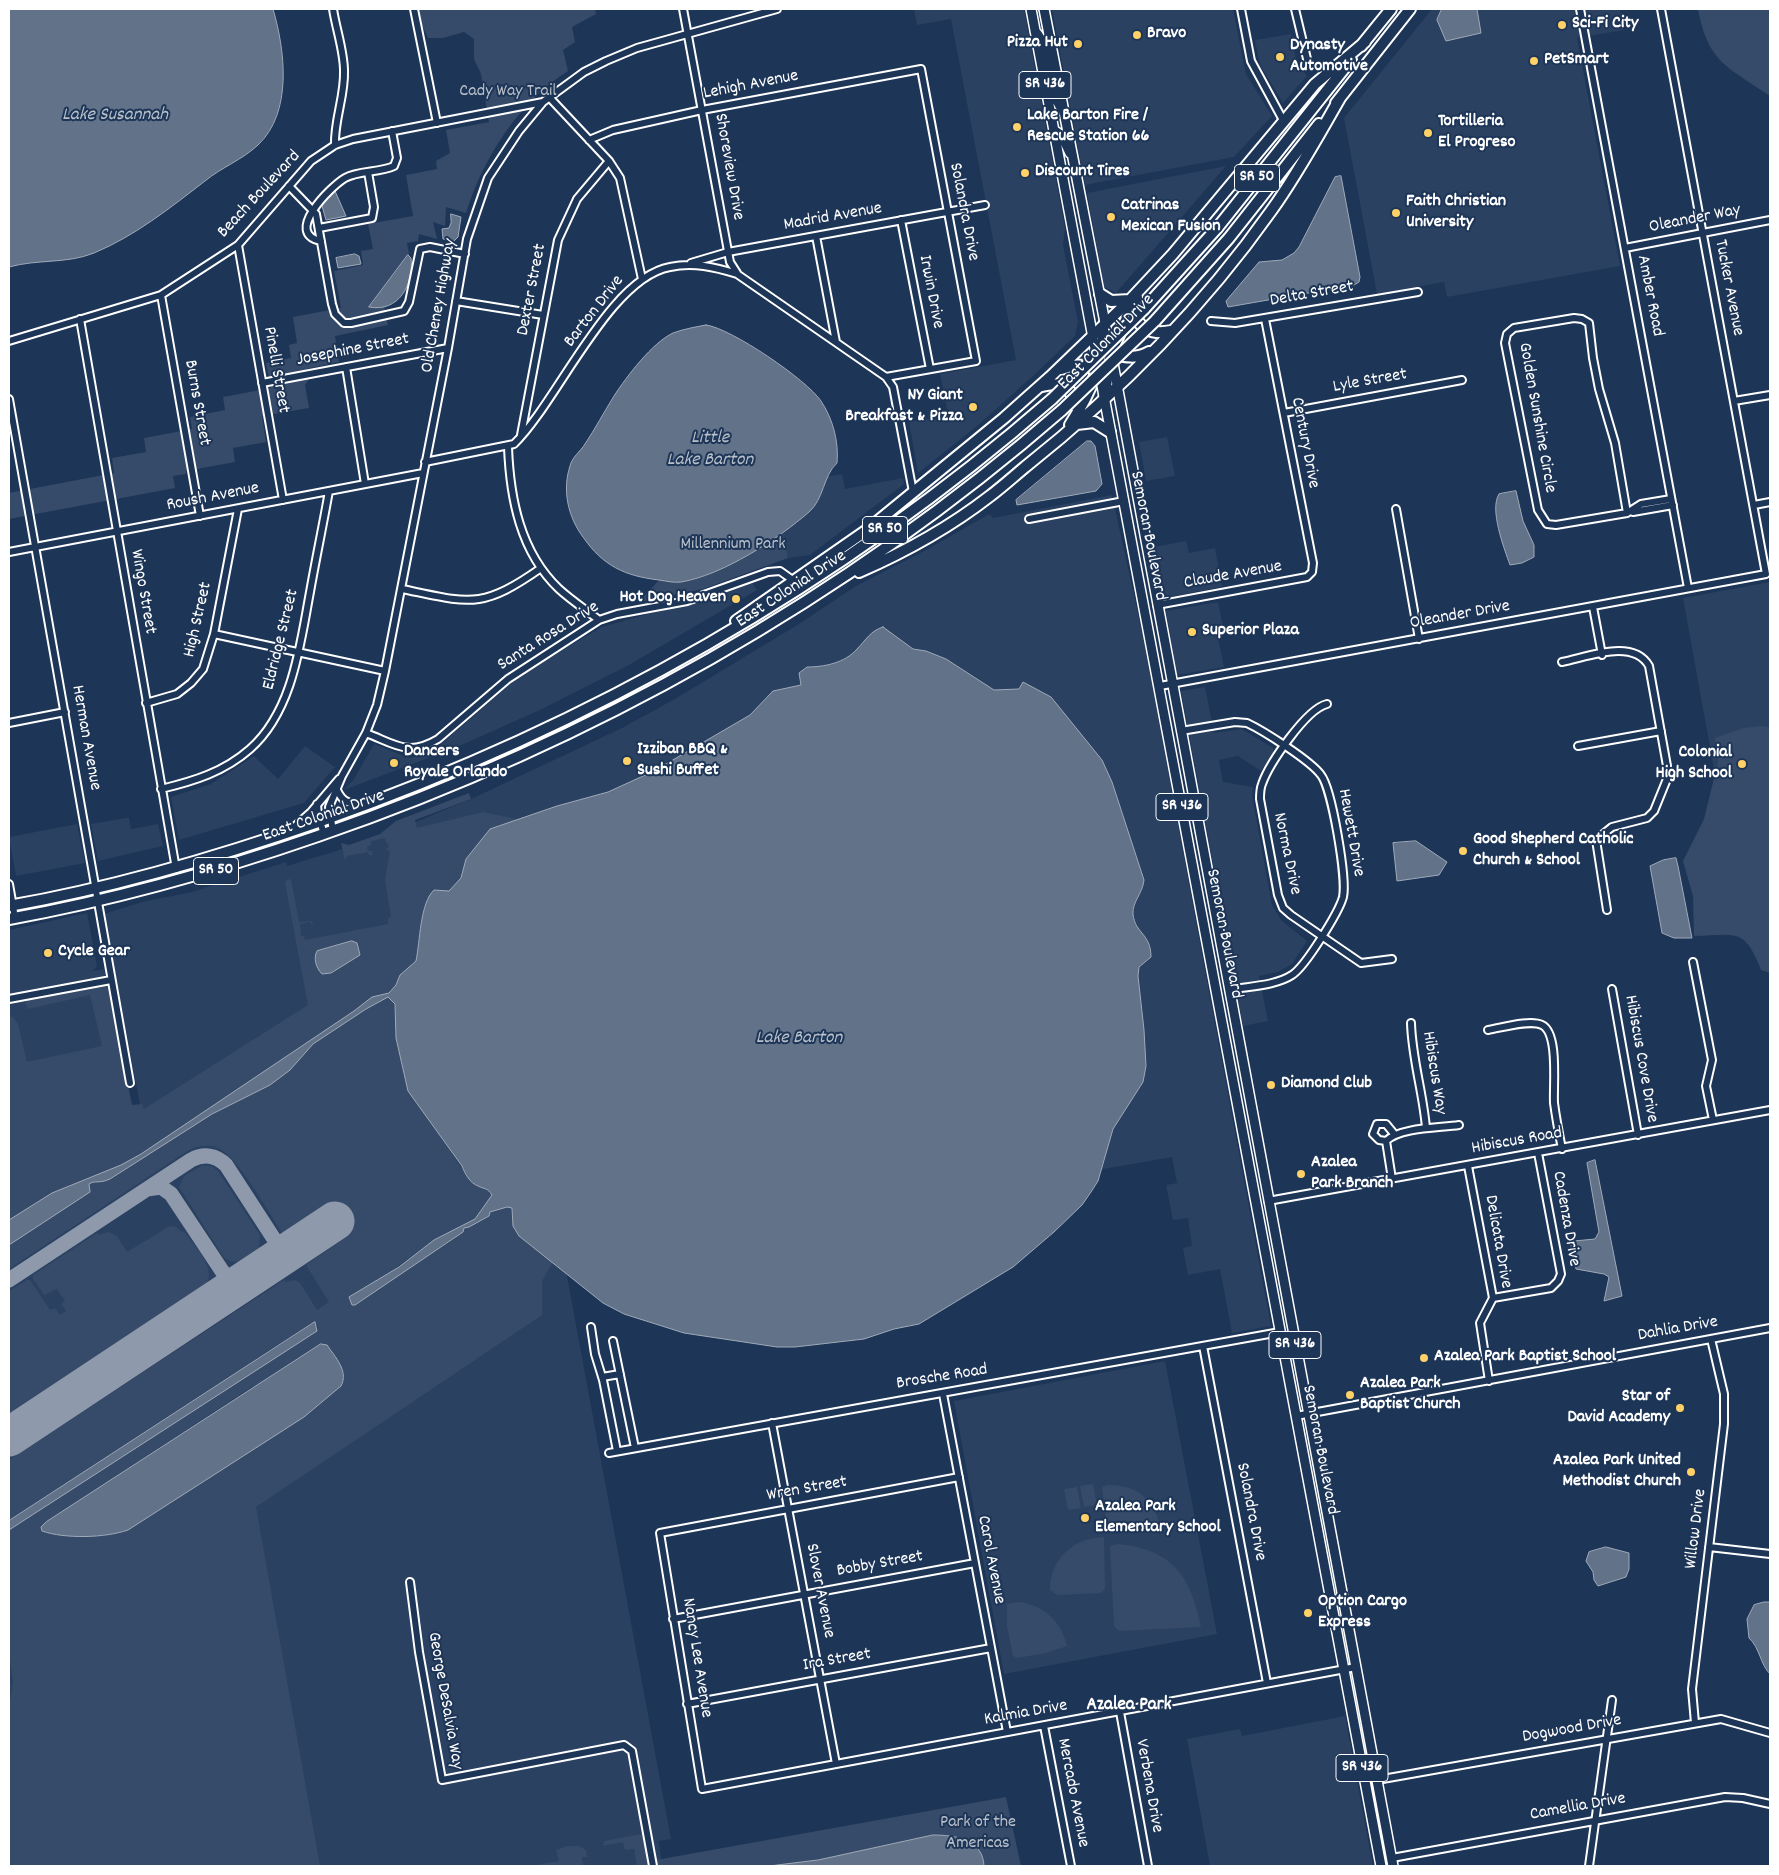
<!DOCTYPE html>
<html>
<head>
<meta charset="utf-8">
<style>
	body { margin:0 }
	#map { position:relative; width:1779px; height:1875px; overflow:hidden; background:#1d3557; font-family:Dekko,sans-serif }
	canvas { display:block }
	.frame { position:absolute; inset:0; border:10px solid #fff; pointer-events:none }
</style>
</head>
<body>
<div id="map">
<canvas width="1779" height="1875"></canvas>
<div class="frame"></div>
</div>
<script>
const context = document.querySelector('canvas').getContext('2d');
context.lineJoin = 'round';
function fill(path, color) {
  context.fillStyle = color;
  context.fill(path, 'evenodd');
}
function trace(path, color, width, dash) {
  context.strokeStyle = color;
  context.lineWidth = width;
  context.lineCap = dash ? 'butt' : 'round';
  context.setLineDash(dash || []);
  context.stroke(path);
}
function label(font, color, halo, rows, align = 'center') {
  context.font = font + ' Dekko,sans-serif';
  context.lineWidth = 4;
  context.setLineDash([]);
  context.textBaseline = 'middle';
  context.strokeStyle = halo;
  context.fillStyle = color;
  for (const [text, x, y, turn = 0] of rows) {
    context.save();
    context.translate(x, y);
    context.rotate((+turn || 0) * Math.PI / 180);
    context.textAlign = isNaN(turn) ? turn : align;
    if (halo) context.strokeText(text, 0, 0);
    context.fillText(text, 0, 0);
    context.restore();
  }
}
const built = new Path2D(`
	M914 9H1024L1065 228 1063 245 1078 322 1075 336 1034 375 976 427 918 473 909 422 948 415 940 374 1016 360 951 19 917 25Z
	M1052 9H1233L1246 74 1272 116 1234 157 1085 185Z
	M1432 9H1620L1624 30 1577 38 1620 266 1447 297 1444 282 1377 294 1344 118Z
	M1291 34 1296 60 1307 76 1283 103 1260 65 1255 40Z
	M1226 166 1116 293 1104 287 1087 193Z
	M1167 437 1175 476 1146 481 1139 442Z
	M842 474 845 489 903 478 904 484 810 555 788 558 774 486Z
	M1112 495 1144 641 1271 1326 1232 1333 1220 1269 1188 1275 1183 1248 1192 1246 1188 1218 1173 1220 1166 1185 1177 1183 1172 1157 910 1203 545 1157 671 1839 659 1841 662 1866H9V930L87 913 97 966 93 971 104 969 130 1112 141 1110 104 914 142 902 192 892 286 862 287 866 336 851 394 831 471 799 622 728 673 700 799 624 856 586 928 549 989 514 993 518Z
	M1186 541 1189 553 1215 548 1222 587 1163 598 1153 547Z
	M751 581 757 590 629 665 540 710 457 747 344 790 354 779 374 744 409 758 425 755 433 751 522 674 602 627 694 601Z
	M1770 582V930L1744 935 1683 598Z
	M1218 602 1223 627 1216 628 1224 667 1177 675 1166 611Z
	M1205 687 1214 733 1242 729 1273 748V753L1261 771 1238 756 1219 760 1223 782 1253 787 1252 795 1272 905 1282 921 1307 941 1292 964 1278 972 1259 976 1268 1021 1243 1026 1181 691Z
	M305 746 335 767 304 803 179 840 171 797 211 784 254 756 278 779Z
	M126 818H129L131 829 158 824 163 846 98 861 91 824Z
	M77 824 85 863 16 876 9 837Z
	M1165 1361 1217 1634 1004 1674 954 1401Z
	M1345 1716 1373 1866H1210L1187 1739 1240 1729 1242 1736Z`);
const green = new Path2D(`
	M419 9H595L596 14 572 27 575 42 563 50 568 71C519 102 483 158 466 213L446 207 445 226 433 222 437 239 419 234 418 241 407 243 414 280 381 290 388 325 335 336 339 362 306 369 308 381 305 385 309 408 262 416 266 442 233 448 235 462 186 471V474L173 476 175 488 9 519V493L114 473 112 458 146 452 144 438 192 429 190 417 225 410 223 397 271 388 266 363 291 358 289 345 297 343 293 317 341 308 334 271 363 265 361 251 373 249 368 224 413 216 406 175 437 169 436 161 450 153 446 130 489 122 481 74 474 59V39L464 32 443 38H428L422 25Z
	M1698 9H1770V96C1728 67 1708 63 1698 9Z
	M777 501 788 558 703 589 639 602 713 521Z
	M1761 726 1770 727V973L1761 970C1744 927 1737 935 1694 936L1693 896 1683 861 1704 819 1718 762 1715 738 1744 728Z
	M469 793 471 799 415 820 417 828 483 812 521 820 466 859 461 878 448 892 434 890 423 913 416 961 400 975 394 995 396 1038 442 1138 467 1177 476 1186 484 1187 492 1195 475 1219 434 1240 387 1274C408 1263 453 1247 464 1228L489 1216 490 1212 507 1207 512 1208 519 1236 553 1262 542 1281V1315L256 1507 320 1866H9V1708L13 1682 9 1651V1530L317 1331 318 1327 315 1322 267 1352 253 1363 9 1521V1460L284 1280 285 1282 295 1280 300 1283 317 1310 329 1302 306 1265 347 1237 325 1205 282 1233C270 1214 240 1162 223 1151 212 1143 197 1145 186 1152L9 1269V1018L12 1016 18 1024 27 1062 102 1046 90 995 28 1009 25 1004 29 998 107 986 110 991 132 1105 142 1104 144 1109 308 1005 285 883 287 880 291 879 299 922 312 921 313 927 310 922 300 924 301 936H304L305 940 388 924V918L391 917 385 880 390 851 386 849 389 847 388 843H386L385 838 371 841V845L367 847 368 851H372L373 855H369L368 852 347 856 345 861 341 843 349 845 380 834 396 821ZM253 1386H341L304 1417 223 1467 196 1487 46 1522Z
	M203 1165 211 1166 218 1171 260 1235 259 1248C249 1257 235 1269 223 1256L179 1187 184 1176Z
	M170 1226 176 1227 182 1232 184 1231C193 1245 216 1266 207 1283L9 1413V1291L27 1280H30L50 1310 55 1308 60 1315 66 1311 61 1304 65 1301 57 1289 44 1295 33 1279V1275L97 1233 99 1235 108 1232 117 1236 127 1252Z
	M1093 1484 1097 1505 1084 1507 1080 1486Z
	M1107 1485C1135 1484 1153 1498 1160 1525L1108 1533 1102 1487Z
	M1077 1487 1081 1508 1068 1510 1064 1489Z
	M1104 1537 1105 1589 1101 1593 1057 1595 1050 1590C1050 1559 1073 1538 1104 1537Z
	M1118 1544C1173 1549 1191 1577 1201 1627L1119 1631 1114 1626 1110 1546Z
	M1018 1602C1043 1604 1062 1622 1067 1646L1046 1653 1017 1658 1013 1656 1007 1626V1604Z
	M1006 1797 1021 1866H657L656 1860Z
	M641 1834 645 1838 647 1866H637L634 1849 625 1850 623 1842 603 1846 604 1841Z
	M567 1846H579L586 1850 587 1857H582L583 1866H530L559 1861 556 1850Z`);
const water = new Path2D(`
	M9 9H273C285 50 293 112 258 145 242 160 222 167 205 181 170 208 135 236 94 253 67 264 37 259 9 267Z
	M1442 9H1477L1481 33 1446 41 1437 20Z
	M1341 176 1360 277 1359 282 1354 285 1228 307 1226 301 1259 262 1282 260 1294 253 1299 247 1335 177Z
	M335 191 346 216 326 220 322 206Z
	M451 214 461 217 458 237 453 242 443 239 442 229 449 228 451 223Z
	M355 254 359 256 361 264 338 268 336 258Z
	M408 255 411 258C414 284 399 313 369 307Z
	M706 325C731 328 807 380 821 401 833 419 839 442 837 463 823 476 824 499 809 512 778 539 723 575 681 582 674 583 666 581 659 580 625 576 603 566 583 537 568 517 562 490 570 466 572 457 580 452 585 444 595 429 604 412 614 396 627 376 652 343 673 333 684 329 695 327 706 325Z
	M1087 441H1091L1095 446 1102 484 1096 491 1017 505 1016 500Z
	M1516 491 1523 521 1534 545V557L1522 563 1510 565C1504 548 1489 509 1499 494Z
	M883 627 913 649 926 651 946 659 994 690 1019 689 1023 682 1051 697 1102 760 1112 782 1144 880C1143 893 1132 902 1133 914 1135 934 1151 933 1151 957L1139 967 1138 976 1144 1030 1146 1066 1143 1082 1113 1129 1098 1181 1091 1192 1082 1205 1054 1232 1013 1267 919 1324 894 1329 864 1339 795 1347H777L684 1333 624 1314 603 1303 519 1236 513 1226 512 1208 507 1207 490 1212 489 1216 469 1227 464 1228 463 1232 355 1305H352L349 1297 399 1267 434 1240 475 1219 492 1195C488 1188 484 1189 478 1186 470 1183 465 1174 462 1166L408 1091 396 1038 395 1004 388 997 366 1009 313 1044 290 1070 270 1085 212 1114 110 1179C99 1184 95 1180 89 1184L90 1192 9 1245V1220L52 1193 121 1165 141 1154 354 1011 372 997 389 993 396 985 400 975 416 961C420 942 420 903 434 890L449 891 461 878 466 859 490 829 557 806 608 792 654 771 750 715 773 691 801 685 799 673 807 667C824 667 845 663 857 649 866 640 870 631 883 627Z
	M1416 841 1447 862 1439 875 1397 881 1393 843Z
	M1676 858 1678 866 1692 938H1674L1662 933 1650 866 1663 860Z
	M352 941 357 943 360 955 331 973 322 974C316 968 313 958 317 951Z
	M1595 1160 1622 1296 1604 1301 1609 1277 1604 1274 1576 1269 1571 1245 1574 1241 1595 1239 1599 1232 1587 1163Z
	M315 1322 317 1331 9 1530V1521Z
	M321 1344 327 1345C335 1357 349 1371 341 1386L304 1417 128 1530C105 1538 65 1539 42 1531L41 1527 46 1522Z
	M1606 1547 1629 1553V1569L1626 1577 1598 1586 1594 1580 1593 1572 1586 1561 1589 1552Z
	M1764 1602H1770V1674C1760 1664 1760 1648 1749 1638L1747 1619 1754 1605Z
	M933 1835C955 1835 983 1839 984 1866H769L818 1860Z`);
const taxiway = new Path2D(`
	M147 1189 161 1187 171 1194 234 1289
	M9 1280 191 1160C204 1153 216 1155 226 1165L285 1256`);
const runway = new Path2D(`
	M9 1437 335 1221`);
const minor = new Path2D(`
	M333 9C336 29 344 51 344 71 345 96 334 120 335 145
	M414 9 437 123
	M683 9 730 262 737 273
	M1241 9 1251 61 1283 120
	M1295 9 1308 63
	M1580 9 1688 588
	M549 97 609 161 620 178 642 279
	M589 140 613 130 702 110 921 69 976 361 886 377
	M289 186 316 214 332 304 335 314 344 323H351L404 311 409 302 420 249 430 247 465 254
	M901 220 930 369
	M319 228 372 218 374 207 368 172
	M816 236 836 342
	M321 241C283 234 330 187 345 178 359 170 379 173 394 166L397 158 392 131
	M238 245 283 500
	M1625 248 1770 220
	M691 263 728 252 985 205
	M161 295 200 516
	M456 301 543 315
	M1574 318 1582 319 1589 323 1593 358 1599 389 1615 443 1627 513 1556 525 1547 524 1538 510 1505 343 1507 334 1514 328Z
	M80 319 176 869
	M1211 321 1235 323 1418 292
	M9 341 161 295 238 245 311 161 335 145 353 139 543 102
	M346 367 365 484
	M262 383 448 348
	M9 399 130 1083
	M1734 401 1770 395
	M1284 413 1462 380
	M521 435 558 240 577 199 609 161
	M508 447C510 498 520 552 559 589 571 600 586 610 599 620
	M425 462 514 444C558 401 609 278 670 267 693 262 715 267 737 274L886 377 893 387 913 492
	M1754 505 1770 502
	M1396 509 1419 639
	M1633 512 1673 505
	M1627 513 1641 504 1671 499
	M1029 519 1124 501
	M9 552 423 473
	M402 589C470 603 481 610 541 568
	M1157 605 1307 577 1312 572 1313 563 1265 319
	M1593 607 1602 655
	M214 634 385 671
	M1562 662C1588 657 1633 638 1649 666L1667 766V779L1654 811 1647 818 1612 827 1596 840 1607 910
	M1160 686 1766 574 1661 9
	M146 703 177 694 191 683 203 669 214 634 238 509
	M1327 704C1306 709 1269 764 1262 784 1260 789 1260 794 1260 799L1278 895 1283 908 1291 915 1361 963 1392 959
	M9 723 65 712
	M1181 731 1235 722 1247 723C1264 731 1311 761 1321 775 1332 789 1347 879 1343 897 1339 912 1305 967 1292 975 1275 986 1249 986 1229 990
	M366 733C395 744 408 757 438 739L508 679 599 620 617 614 687 601 768 572 780 571 794 581
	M1578 746 1661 731
	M161 789C194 781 224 772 250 749 293 711 300 645 310 592 316 558 323 525 329 491
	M337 790C342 801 348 804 360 804
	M317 804 318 815 324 834
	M293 828 311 812 339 779
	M333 831 329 807 342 776 366 733 377 705 385 671 448 348 467 239 488 178 519 131 543 102 584 72 606 61 637 48 777 9
	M9 884 15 918
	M1693 962 1712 1060 1706 1086 1713 1120
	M1612 989 1638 1135
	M9 999 111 980
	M1411 1023C1412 1059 1423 1092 1426 1128
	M1488 1030C1501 1028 1530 1019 1542 1025 1559 1033 1553 1086 1554 1103 1556 1118 1559 1134 1562 1149
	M1386 1141 1379 1140 1373 1134 1377 1124H1386L1395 1135
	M1468 1166 1493 1298 1480 1323 1489 1381
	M1392 1179 1386 1141C1400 1127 1440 1128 1459 1125
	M1268 1201 1770 1110
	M1493 1298 1551 1288 1558 1281 1561 1274 1538 1153
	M591 1327 595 1354 603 1380 617 1451
	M613 1341 635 1448
	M1203 1346 1267 1683
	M602 1377 620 1374
	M943 1394 1007 1732
	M1296 1416 1770 1328
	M772 1423 836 1764
	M609 1453 1280 1332
	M959 1477 660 1533 702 1789 1356 1667
	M1709 1547 1770 1554
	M410 1582 419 1652 442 1780 624 1745 632 1751 653 1866
	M673 1619 975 1563
	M687 1704 991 1648
	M1120 1712 1148 1866
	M1695 1723 1692 1689 1724 1424V1394L1711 1339
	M1044 1726 1071 1866
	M1377 1780 1721 1719 1770 1733
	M1392 1858 1725 1797 1743 1798 1770 1804
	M1589 1866 1612 1700`);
const major = new Path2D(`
	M1031 9 1381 1866
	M1044 9 1106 328
	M1035 31C1054 53 1045 86 1062 109
	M1054 130 1062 136 1070 153
	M1112 358 1393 1866`);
const highway = new Path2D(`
	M1361 46 1391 9
	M1336 103 1410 9
	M1100 294 1111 301 1130 300
	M1133 309C1137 329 1152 335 1171 331
	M1144 309 1218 227 1351 60
	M1155 321 1229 238 1319 124
	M1113 353C1125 357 1137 359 1149 352
	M1061 369C1076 363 1091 365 1104 374
	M1042 386C1059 381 1073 386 1074 405
	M1104 400 1111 352 1137 297
	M1077 424 1094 422 1110 432
	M1070 425C1094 387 1100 368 1105 323
	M859 572C905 552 950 527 990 496 1002 487 1013 477 1025 467 1117 394 1203 307 1271 211 1297 175 1318 136 1340 98
	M736 621 867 530 1004 418 1050 377 1130 300 1173 254 1315 84 1365 42
	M9 906C117 887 218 857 321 821 588 727 839 585 1052 399
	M9 919C115 900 217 871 318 836 590 742 845 599 1062 410`);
const highwayBridge = new Path2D(`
	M1052 399 1144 309
	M1062 410 1155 321`);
const markers = [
	[1562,25,5,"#ffd166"],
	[1137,35,5,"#ffd166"],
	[1078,44,5,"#ffd166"],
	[1280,57,5,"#ffd166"],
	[1534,61,5,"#ffd166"],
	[1017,127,5,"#ffd166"],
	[1428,133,5,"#ffd166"],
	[1025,173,5,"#ffd166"],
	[1396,213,5,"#ffd166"],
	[1111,217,5,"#ffd166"],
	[973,407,5,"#ffd166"],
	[736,599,5,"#ffd166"],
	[1192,632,5,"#ffd166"],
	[627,761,5,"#ffd166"],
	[394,763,5,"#ffd166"],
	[1742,764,5,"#ffd166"],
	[1463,851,5,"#ffd166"],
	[48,953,5,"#ffd166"],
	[1271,1085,5,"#ffd166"],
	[1301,1174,5,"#ffd166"],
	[1424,1358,5,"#ffd166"],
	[1350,1395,5,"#ffd166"],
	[1680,1408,5,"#ffd166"],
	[1691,1472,5,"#ffd166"],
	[1085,1518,5,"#ffd166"],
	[1308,1613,5,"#ffd166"]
];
const shields = [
	[1045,85,52],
	[1257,178,45],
	[885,530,45],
	[1182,807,52],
	[216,871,45],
	[1295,1345,52],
	[1362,1768,52]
];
const shieldNames = [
	["SR 436",1045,85],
	["SR 50",1257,178],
	["SR 50",885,530],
	["SR 436",1182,807],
	["SR 50",216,871],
	["SR 436",1295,1345],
	["SR 436",1362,1768]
];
const poiNames = [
	["Sci-Fi City",1572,25],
	["Bravo",1147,35],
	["Pizza Hut",1068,44,"right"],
	["Dynasty",1290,47],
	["Automotive",1290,68],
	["PetSmart",1544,61],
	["Lake Barton Fire /",1027,117],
	["Rescue Station 66",1027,138],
	["Tortilleria",1438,123],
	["El Progreso",1438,144],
	["Discount Tires",1035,173],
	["Faith Christian",1406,203],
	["University",1406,224],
	["Catrinas",1121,207],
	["Mexican Fusion",1121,228],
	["NY Giant",963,397,"right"],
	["Breakfast & Pizza",963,418,"right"],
	["Hot Dog Heaven",726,599,"right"],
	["Superior Plaza",1202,632],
	["Izziban BBQ &",637,751],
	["Sushi Buffet",637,772],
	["Dancers",404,753],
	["Royale Orlando",404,774],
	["Colonial",1732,754,"right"],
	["High School",1732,775,"right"],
	["Good Shepherd Catholic",1473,841],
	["Church & School",1473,862],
	["Cycle Gear",58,953],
	["Diamond Club",1281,1085],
	["Azalea",1311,1164],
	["Park Branch",1311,1185],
	["Azalea Park Baptist School",1434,1358],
	["Azalea Park",1360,1385],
	["Baptist Church",1360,1406],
	["Star of",1670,1398,"right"],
	["David Academy",1670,1419,"right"],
	["Azalea Park United",1681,1462,"right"],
	["Methodist Church",1681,1483,"right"],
	["Azalea Park",1095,1508],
	["Elementary School",1095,1529],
	["Option Cargo",1318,1603],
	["Express",1318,1624]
];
const streetNames = [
	["Lehigh Avenue",751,86,-11],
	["Shoreview Drive",728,167,80],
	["Beach Boulevard",260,195,-47],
	["Solandra Drive",963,212,79],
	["Madrid Avenue",833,218,-10],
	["Oleander Way",1695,220,-11],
	["Tucker Avenue",1728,288,79],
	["Dexter Street",533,290,-79],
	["Irwin Drive",930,292,79],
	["Delta Street",1312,295,-10],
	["Amber Road",1649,296,79],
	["Old Cheney Highway",440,306,-80],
	["Barton Drive",595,312,-52],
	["East Colonial Drive",1107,343,-45],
	["Josephine Street",353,351,-11],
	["Pinelli Street",275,370,80],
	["Lyle Street",1370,382,-10],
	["Burns Street",196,403,80],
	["Golden Sunshine Circle",1536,418,80],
	["Century Drive",1304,443,79],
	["Roush Avenue",213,498,-11],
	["Semoran Boulevard",1147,536,79],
	["Claude Avenue",1233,576,-10],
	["East Colonial Drive",792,590,-33],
	["Wingo Street",142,592,80],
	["Oleander Drive",1460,616,-10],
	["High Street",199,620,-77],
	["Santa Rosa Drive",549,637,-32],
	["Eldridge Street",282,640,-76],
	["Herman Avenue",85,738,80],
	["East Colonial Drive",324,817,-19],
	["Hewett Drive",1350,833,80],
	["Norma Drive",1286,854,78],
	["Semoran Boulevard",1223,934,79],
	["Hibiscus Cove Drive",1640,1059,80],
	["Hibiscus Way",1433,1073,81],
	["Hibiscus Road",1517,1142,-10],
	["Cadenza Drive",1565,1219,80],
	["Delicata Drive",1497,1242,80],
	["Dahlia Drive",1678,1330,-10],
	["Brosche Road",942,1378,-9],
	["Semoran Boulevard",1319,1450,79],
	["Wren Street",807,1490,-10],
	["Solandra Drive",1250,1512,79],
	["Willow Drive",1697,1529,-83],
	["Carol Avenue",990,1560,79],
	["Bobby Street",880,1565,-10],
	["Slover Avenue",819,1591,79],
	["Nancy Lee Avenue",696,1658,81],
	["Ira Street",837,1661,-10],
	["George DeSalvia Way",444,1701,80],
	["Kalmia Drive",1026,1714,-10],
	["Dogwood Drive",1572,1730,-10],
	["Verbena Drive",1148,1786,80],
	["Mercado Avenue",1072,1793,79],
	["Camellia Drive",1578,1808,-10]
];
const parkNames = [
	["Cady Way Trail",508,93],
	["Millennium Park",733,546],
	["Park of the",978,1824],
	["Americas",978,1845]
];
const waterNames = [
	["Lake Susannah",115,116],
	["Little",710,439],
	["Lake Barton",710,461],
	["Lake Barton",799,1039]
];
const neighbourhoodNames = [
	["Azalea Park",1129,1706]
];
fill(built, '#2a4161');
fill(green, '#364b69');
fill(water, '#617289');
trace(water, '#a0aab8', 1);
trace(taxiway, '#8e9aab', 15);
trace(runway, '#8e9aab', 39);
trace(minor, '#fff', 10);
trace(major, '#fff', 12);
trace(highway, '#fff', 14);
trace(minor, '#1d3557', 6);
trace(major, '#1d3557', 9);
trace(highway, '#1d3557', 10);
trace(highwayBridge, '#fff', 14, []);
trace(highwayBridge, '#1d3557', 10);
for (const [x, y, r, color] of markers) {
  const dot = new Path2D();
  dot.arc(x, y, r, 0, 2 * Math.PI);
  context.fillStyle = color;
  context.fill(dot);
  trace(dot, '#1d3557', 2);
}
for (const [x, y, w] of shields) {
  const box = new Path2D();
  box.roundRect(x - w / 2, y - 13.5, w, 27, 4);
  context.fillStyle = '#1d3557';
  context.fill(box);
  trace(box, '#fff', 1);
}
label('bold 16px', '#fff', null, shieldNames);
label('bold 18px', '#fff', '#1d3557', poiNames, 'left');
label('18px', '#fff', '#1d3557', streetNames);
label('18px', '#b9c0ca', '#1d3557', parkNames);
label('italic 19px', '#b8c0ca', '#1d3557', waterNames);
label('bold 19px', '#fff', '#1d3557', neighbourhoodNames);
</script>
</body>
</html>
